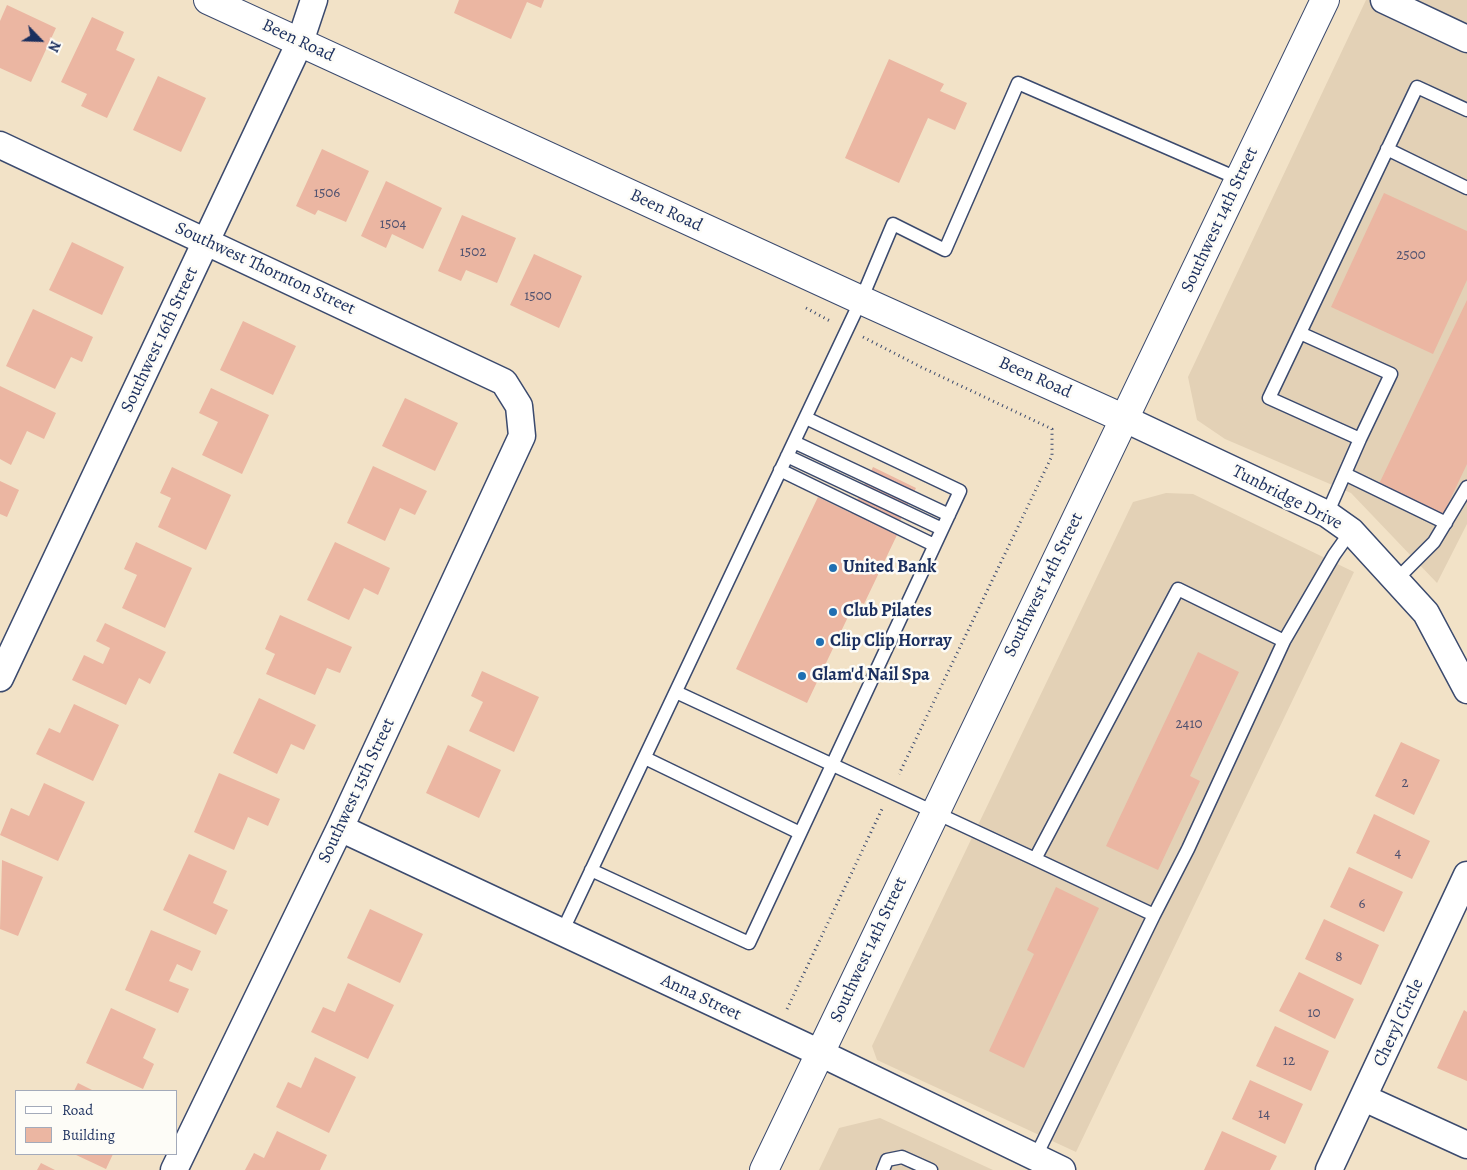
<!DOCTYPE html>
<html>
<head>
<meta charset="utf-8">
<style>
	body { margin:0 }
	#map { position:relative; width:1467px; height:1170px; overflow:hidden; background:#f2e2c7; font-family:Alegreya,serif }
	canvas { display:block }
	.legend { position:absolute; left:15px; top:1090px; width:162px; height:65px; box-sizing:border-box; background:#fdfcf7; border:1px solid #a3aaba; margin:0; padding:6px 9px; list-style:none; font-size:15px; color:#1b2f5e }
	.legend li { display:flex; align-items:center; gap:10px; height:25px }
	.legend b { width:25px; border:1px solid #a3aaba }
	.north { position:absolute; left:15px; top:15px; width:50px; height:50px; -webkit-text-stroke:4px #fdfcf7; paint-order:stroke; rotate:114deg; font-size:14px; font-weight:700; line-height:20px; text-align:center; color:#1b2f5e }
	.north::after { content:''; display:block; margin:auto; width:18px; height:22px; background:#1b2f5e; clip-path:polygon(50% 0,100% 100%,50% 72%,0 100%) }
</style>
</head>
<body>
<div id="map">
<canvas width="1467" height="1170"></canvas>
<ul class="legend">
<li><b style="height:6px;background:#fff"></b>Road</li>
<li><b style="height:14px;background:#ebb6a2"></b>Building</li>
</ul>
<div class="north">N</div>
</div>
<script>
const context = document.querySelector('canvas').getContext('2d');
context.lineJoin = 'round';
function fill(path, color) {
  context.fillStyle = color;
  context.fill(path, 'evenodd');
}
function trace(path, color, width, dash) {
  context.strokeStyle = color;
  context.lineWidth = width;
  context.lineCap = dash ? 'butt' : 'round';
  context.setLineDash(dash || []);
  context.stroke(path);
}
function label(font, color, halo, rows, align = 'center') {
  context.font = font + ' Alegreya,serif';
  context.lineWidth = 5;
  context.setLineDash([]);
  context.textBaseline = 'middle';
  context.strokeStyle = halo;
  context.fillStyle = color;
  for (const [text, x, y, turn = 0] of rows) {
    context.save();
    context.translate(x, y);
    context.rotate((+turn || 0) * Math.PI / 180);
    context.textAlign = isNaN(turn) ? turn : align;
    if (halo) context.strokeText(text, 0, 0);
    context.fillText(text, 0, 0);
    context.restore();
  }
}
const built = new Path2D(`
	M1366 0H1467V524L1437 583 1351 493 1225 439 1197 420 1188 377Z
	M1166 493 1193 494 1354 572 1076 1152 877 1060 872 1046 1133 502Z
	M880 1118 993 1170H819L839 1128Z`);
const building = new Path2D(`
	M459 0H544L541 8 527 2 511 39 454 13Z
	M7 5 56 28 31 82 0 68V21Z
	M92 17 124 32 116 50 135 59 107 118 81 106 87 94 61 82Z
	M889 59 944 84 940 91 967 103 955 130 928 118 899 183 845 158Z
	M158 76 206 98 181 152 133 130Z
	M322 149 369 171 346 222 318 210 315 215 296 206Z
	M386 181 442 208 423 249 392 234 386 248 361 236Z
	M1384 193 1467 231V280L1433 354 1331 307Z
	M462 215 516 238 497 283 466 270 461 281 438 271Z
	M72 242 124 267 102 315 49 290Z
	M534 254 582 276 559 328 510 305Z
	M1467 300V464L1442 517 1378 486Z
	M33 309 93 337 82 362 71 357 55 389 6 366Z
	M243 321 296 346 273 395 220 370Z
	M0 386 56 413 44 439 27 431 11 465 0 459Z
	M211 388 269 415 242 474 202 455 218 422 199 413Z
	M405 398 458 423 435 471 382 446Z
	M373 466 427 491 415 515 400 508 385 541 347 523Z
	M172 467 231 495 206 550 158 527 171 498 160 493Z
	M873 467 916 488 894 533 897 535 864 604 856 600 807 703 736 669 818 497 851 513Z
	M0 481 19 490 7 517 0 514Z
	M136 542 192 568 165 628 122 608 137 575 124 569Z
	M335 542 390 568 378 595 364 588 349 620 307 600Z
	M280 615 352 647 340 673 327 668 315 695 266 674 275 654 265 649Z
	M105 623 166 652 150 684 139 678 126 705 72 680 84 655 103 664 110 648 96 641Z
	M1198 652 1239 672 1190 776 1200 781 1158 870 1106 846Z
	M482 671 539 697 514 752 469 731 483 702 471 696Z
	M259 698 316 725 304 750 291 744 277 774 233 753Z
	M74 704 119 725 93 781 36 754 49 728 60 733Z
	M1401 742 1440 760 1414 815 1375 796Z
	M448 745 501 770 479 818 426 793Z
	M219 773 280 799 268 826 248 817 234 850 194 832Z
	M44 783 85 802 58 861 0 835 11 808 29 816Z
	M1374 814 1430 841 1412 879 1356 853Z
	M189 854 227 871 213 903 228 910 216 935 163 910Z
	M2 860 43 877 18 936 0 929Z
	M1349 867 1403 892 1384 932 1330 907Z
	M1056 887 1099 908 1024 1068 989 1051 1034 954 1027 950Z
	M370 909 423 934 400 983 347 958Z
	M1324 919 1379 945 1361 985 1305 959Z
	M151 930 201 951 192 971 177 964 169 981 189 989 178 1013 125 990Z
	M1299 972 1354 999 1335 1039 1279 1011Z
	M348 983 394 1005 368 1059 311 1032 323 1007 335 1012Z
	M111 1008 156 1029 143 1058 154 1064 143 1089 86 1063Z
	M1464 1010 1467 1012V1081L1437 1068Z
	M1275 1026 1329 1051 1311 1091 1256 1066Z
	M315 1057 356 1077 329 1133 276 1107 288 1082 301 1088Z
	M1250 1080 1303 1104 1285 1144 1232 1119Z
	M78 1083 94 1091H74Z
	M277 1131 327 1155 320 1170H245L254 1153 264 1158Z
	M1222 1131 1277 1156 1270 1170H1204Z
	M74 1154H113L106 1169Z
	M41 1163 55 1170H37Z`);
const path = new Path2D(`
	M806 308 830 321
	M863 337 921 367 1052 429V456L899 774
	M787 1009 882 809`);
const lane = new Path2D(`
	M1387 149 1467 188
	M1300 333 1391 374 1360 439
	M794 442 949 515
	M787 456 942 529
	M780 470 934 545
	M1345 474 1446 523
	M1327 514 1360 439 1269 398 1417 87 1467 110
	M1396 580 1434 542 1467 487
	M676 692 1035 859 1178 589 1284 641 1334 555 1351 531
	M645 758 800 833
	M1035 859 1154 915 1035 1158
	M591 870 749 943 960 491 806 418
	M1154 915 1188 849 1284 641
	M562 932 861 300 893 224 945 250 1018 83 1239 179
	M883 1170 887 1160 902 1157 931 1170`);
const street = new Path2D(`
	M1384 0 1467 39
	M0 145 504 382 519 406 522 436 340 828 174 1170
	M1125 419 1327 514 1351 531 1426 613 1467 690
	M0 678 300 42 314 0
	M340 828 820 1053 1062 1170
	M1364 1098 1467 1145
	M1329 1170 1467 875`);
const secondary = new Path2D(`
	M208 0 861 300 1125 419`);
const primary = new Path2D(`
	M764 1170 1325 0`);
const markers = [
	[833,568,5,"#1f6fb2"],
	[833,612,5,"#1f6fb2"],
	[820,642,5,"#1f6fb2"],
	[802,676,5,"#1f6fb2"]
];
const numberNames = [
	["1506",327,193],
	["1504",393,224],
	["1502",473,252],
	["2500",1411,255],
	["1500",538,296],
	["2410",1189,724],
	["2",1405,783],
	["4",1398,853],
	["6",1362,904],
	["8",1339,957],
	["10",1314,1013],
	["12",1289,1061],
	["14",1264,1114]
];
const streetNames = [
	["Been Road",298,41,25],
	["Been Road",666,211,25],
	["Southwest 14th Street",1220,220,-65],
	["Southwest Thornton Street",265,269,25],
	["Southwest 16th Street",160,340,-65],
	["Been Road",1035,378,24],
	["Tunbridge Drive",1287,498,27],
	["Southwest 14th Street",1044,585,-64],
	["Southwest 15th Street",357,791,-65],
	["Southwest 14th Street",869,950,-65],
	["Anna Street",701,998,25],
	["Cheryl Circle",1399,1023,-65]
];
const poiNames = [
	["United Bank",843,568],
	["Club Pilates",843,612],
	["Clip Clip Horray",830,642],
	["Glam'd Nail Spa",812,676]
];
fill(built, '#e3d1b6');
fill(building, '#ebb6a2');
trace(lane, '#3b4a6e', 15);
trace(street, '#3b4a6e', 29);
trace(secondary, '#3b4a6e', 30);
trace(primary, '#3b4a6e', 30);
trace(path, '#3b4a6e', 3, [1, 4]);
trace(lane, '#fff', 12);
trace(street, '#fff', 26);
trace(secondary, '#fff', 28);
trace(primary, '#fff', 28);
for (const [x, y, r, color] of markers) {
  const dot = new Path2D();
  dot.arc(x, y, r, 0, 2 * Math.PI);
  context.fillStyle = color;
  context.fill(dot);
  trace(dot, '#fdfcf7', 2);
}
label('15px', '#4f516f', null, numberNames);
label('18px', '#1b2f5e', '#fdfcf7', streetNames);
label('bold 18px', '#1b2f5e', '#fdfcf7', poiNames, 'left');
</script>
</body>
</html>
